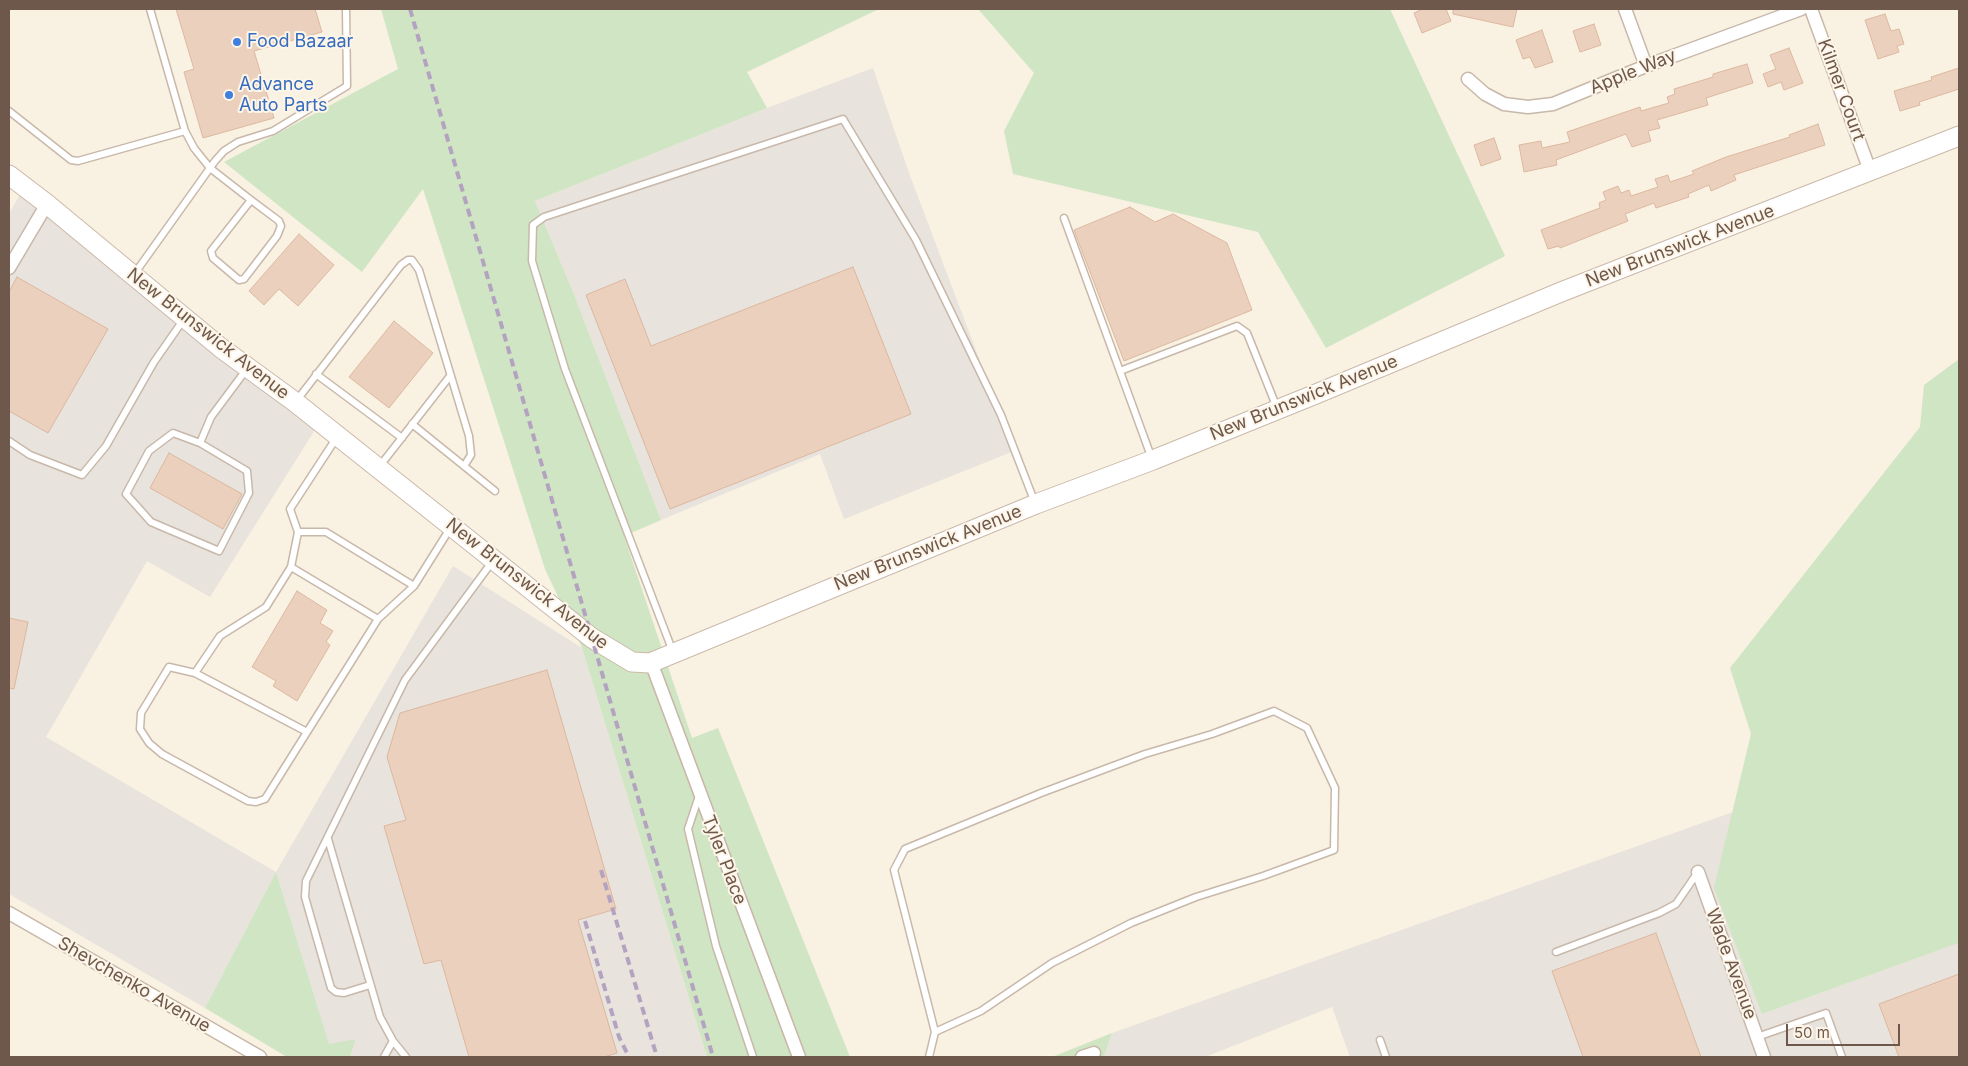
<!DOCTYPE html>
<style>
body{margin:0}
#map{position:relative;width:1968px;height:1066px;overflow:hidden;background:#f9f1e2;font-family:Inter,sans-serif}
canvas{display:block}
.frame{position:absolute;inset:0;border:10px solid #6e584b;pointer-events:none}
.scale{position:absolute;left:1786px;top:1024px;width:114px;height:22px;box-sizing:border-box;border:2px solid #6e584b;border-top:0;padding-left:6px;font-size:15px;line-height:18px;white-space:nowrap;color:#6e584b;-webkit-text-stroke:4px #fdf5e8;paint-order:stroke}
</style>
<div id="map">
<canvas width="1968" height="1066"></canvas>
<div class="frame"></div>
<div class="scale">50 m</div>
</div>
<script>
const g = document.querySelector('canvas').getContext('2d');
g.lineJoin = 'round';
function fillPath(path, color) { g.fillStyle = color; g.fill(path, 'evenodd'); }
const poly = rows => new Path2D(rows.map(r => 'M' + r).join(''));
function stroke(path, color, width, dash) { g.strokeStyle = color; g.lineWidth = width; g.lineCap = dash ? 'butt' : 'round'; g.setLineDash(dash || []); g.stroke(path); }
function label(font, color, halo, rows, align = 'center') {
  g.font = font + ' Inter,sans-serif'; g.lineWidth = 4; g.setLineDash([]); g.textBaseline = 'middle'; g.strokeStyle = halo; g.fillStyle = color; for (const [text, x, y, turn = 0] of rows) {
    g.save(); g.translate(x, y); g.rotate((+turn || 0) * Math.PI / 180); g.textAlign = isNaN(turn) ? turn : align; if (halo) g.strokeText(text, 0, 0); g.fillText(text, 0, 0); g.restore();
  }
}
fillPath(poly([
 [873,68,909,173,1014,451,844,519,820,454,661,520,573,292,535,201,767,108],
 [20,194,318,425,210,597,147,561,46,737,276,872,453,566,582,648,707,1057,350,1057,356,1039,329,1045,276,872,205,1008,9,894,9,214],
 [1733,812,1725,848,1762,1014,1959,943,1959,1057,1350,1057,1332,1007,1205,1057,1104,1057,1112,1033]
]), '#e8e3dd');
fillPath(poly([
 [381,9,879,9,747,72,767,108,535,201,573,292,661,520,624,536,692,738,718,728,850,1057,707,1057,582,648,545,569,423,189,362,272,224,162,398,69],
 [978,9,1390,9,1505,256,1326,348,1258,232,1013,174,1004,131,1034,73],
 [1959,359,1959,943,1762,1014,1714,888,1751,734,1730,668,1920,427,1924,385],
 [276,872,329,1044,356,1039,350,1057,287,1057,205,1008],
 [1112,1033,1104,1057,1052,1057]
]), '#d0e5c3');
const building = poly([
 [176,9,315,9,322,32,254,51,274,118,203,138,184,72,194,69,176,9],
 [1423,9,1446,9,1451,21,1422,33,1414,13,1423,9],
 [1453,9,1517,9,1513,27,1453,14,1453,9],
 [1885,14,1891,31,1899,29,1904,44,1897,46,1899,52,1878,59,1865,20,1885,14],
 [1594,24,1601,45,1580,52,1573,31,1594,24],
 [1542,30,1553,62,1535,68,1530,57,1523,59,1516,40,1542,30],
 [1789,48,1803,83,1784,90,1781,82,1768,87,1763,74,1776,69,1770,55,1789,48],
 [1747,64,1753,83,1706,98,1708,105,1657,120,1660,128,1648,131,1651,141,1632,147,1626,134,1556,160,1557,165,1524,172,1519,145,1541,141,1542,148,1570,142,1567,132,1640,107,1641,111,1669,103,1667,97,1675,94,1674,89,1713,77,1713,74,1747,64],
 [1959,68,1959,89,1919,102,1920,105,1900,111,1894,91,1932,80,1931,77,1959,68],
 [1818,124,1825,145,1734,175,1736,180,1711,191,1709,185,1688,194,1689,197,1656,208,1654,203,1625,214,1628,221,1560,248,1559,246,1548,249,1541,230,1600,208,1599,203,1606,200,1603,192,1618,186,1621,193,1629,190,1631,196,1658,187,1655,179,1668,175,1670,182,1694,174,1692,171,1726,157,1790,137,1789,135,1818,124],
 [1494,138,1501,159,1481,166,1474,145,1494,138],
 [1130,207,1155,222,1173,214,1227,243,1252,310,1124,361,1074,230,1130,207],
 [299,234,334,265,298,306,279,289,264,305,249,291,299,234],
 [853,267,911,414,670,509,586,295,625,279,651,346,853,267],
 [17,277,108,329,48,433,9,411,9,292,17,277],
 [394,321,433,353,389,408,349,377,394,321],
 [169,453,242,494,223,529,150,488,169,453],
 [297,591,327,610,320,623,333,631,326,642,330,645,297,701,273,686,276,681,252,667,297,591],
 [9,618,28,622,14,689,9,688,9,618],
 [547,670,616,909,578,920,617,1053,604,1057,469,1057,441,960,424,964,384,826,406,820,387,757,400,713,547,670],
 [1656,933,1701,1057,1583,1057,1552,971,1656,933],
 [1959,974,1959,1057,1899,1057,1879,1004,1959,974]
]);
fillPath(building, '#ebd0bd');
stroke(building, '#dcb89f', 1);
const lane = poly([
 [150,9,185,131],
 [9,111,71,160,78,161,185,131,194,148,210,168,251,200,279,221,281,226,277,236,244,279,239,280,213,258,211,251,251,200],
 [1064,218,1152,459],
 [135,273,215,161,224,151,238,142,273,131,347,86,346,9],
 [1120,371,1237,326,1247,333,1277,408],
 [316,374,402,438],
 [297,400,401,265,408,260,412,260,419,270,469,436,471,455,464,466],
 [412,424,495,491],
 [337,437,290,509,298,532,291,567,266,607,220,636,195,673,169,667,141,713,140,729,149,743,162,754,248,801,256,802,265,799,378,619,414,586,451,527],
 [9,441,30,455,82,475,106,446,154,362,184,319],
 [200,443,173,433,149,451,126,494,151,522,219,551,249,493,247,471,200,443,211,417,246,370],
 [379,467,450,376],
 [298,532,326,532,414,586],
 [291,567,378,619],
 [673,652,565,369,532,261,533,225,544,217,843,119,916,240,1001,415,1035,503],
 [195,673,307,732],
 [699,796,688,829,716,946,753,1057],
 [328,839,380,1017,393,1041,406,1057],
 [1556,952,1659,913,1676,904,1698,872],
 [370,985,344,993,336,992,331,988,305,897,306,881,405,680,492,562],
 [1757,1037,1826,1013,1842,1057],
 [1380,1040,1386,1057],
 [384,1057,393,1041],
 [929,1057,935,1032,894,870,905,849,1041,793,1145,754,1212,734,1274,711,1307,728,1335,788,1334,850,1263,876,1196,897,1131,923,1052,963,981,1011,935,1032]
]);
const street = poly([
 [1625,9,1646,66],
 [1811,9,1870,171],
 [1468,79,1485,94,1504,104,1528,107,1553,104,1646,66,1801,9],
 [9,268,47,204],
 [651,662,799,1057],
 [1698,872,1764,1057],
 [9,913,260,1057],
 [1082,1057,1094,1053]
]);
const secondary = poly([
 [9,175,47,204,221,348,295,402,592,638,632,662,650,663,1036,504,1153,460,1316,394,1561,292,1959,136]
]);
stroke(lane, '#c8b8aa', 9);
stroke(street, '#c8b8aa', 15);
stroke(secondary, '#cbb9a9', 21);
stroke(lane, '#fff', 6);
stroke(street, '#fff', 12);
stroke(secondary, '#fff', 19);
stroke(poly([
 [410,9,713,1057],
 [601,870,657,1057],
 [585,921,619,1037,629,1057]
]), '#b3a3c0', 4, [8, 5]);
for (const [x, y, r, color] of [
 [237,42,5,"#3f7fe0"],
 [229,95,5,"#3f7fe0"]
]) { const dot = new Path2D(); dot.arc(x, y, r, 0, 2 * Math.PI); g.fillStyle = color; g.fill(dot); stroke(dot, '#fdf5e8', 2); }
label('18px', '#366cbe', '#fdf5e8', [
 ["Food Bazaar",247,42],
 ["Advance",239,85],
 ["Auto Parts",239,106]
], 'left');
label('18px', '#6e584b', '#fdf5e8', [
 ["Apple Way",1633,72,-22],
 ["Kilmer Court",1841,90,70],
 ["New Brunswick Avenue",1680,246,-21],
 ["New Brunswick Avenue",208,334,38],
 ["New Brunswick Avenue",1304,398,-22],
 ["New Brunswick Avenue",928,548,-22],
 ["New Brunswick Avenue",527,584,38],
 ["Tyler Place",724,860,69],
 ["Wade Avenue",1731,964,70],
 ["Shevchenko Avenue",134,985,30]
]);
</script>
